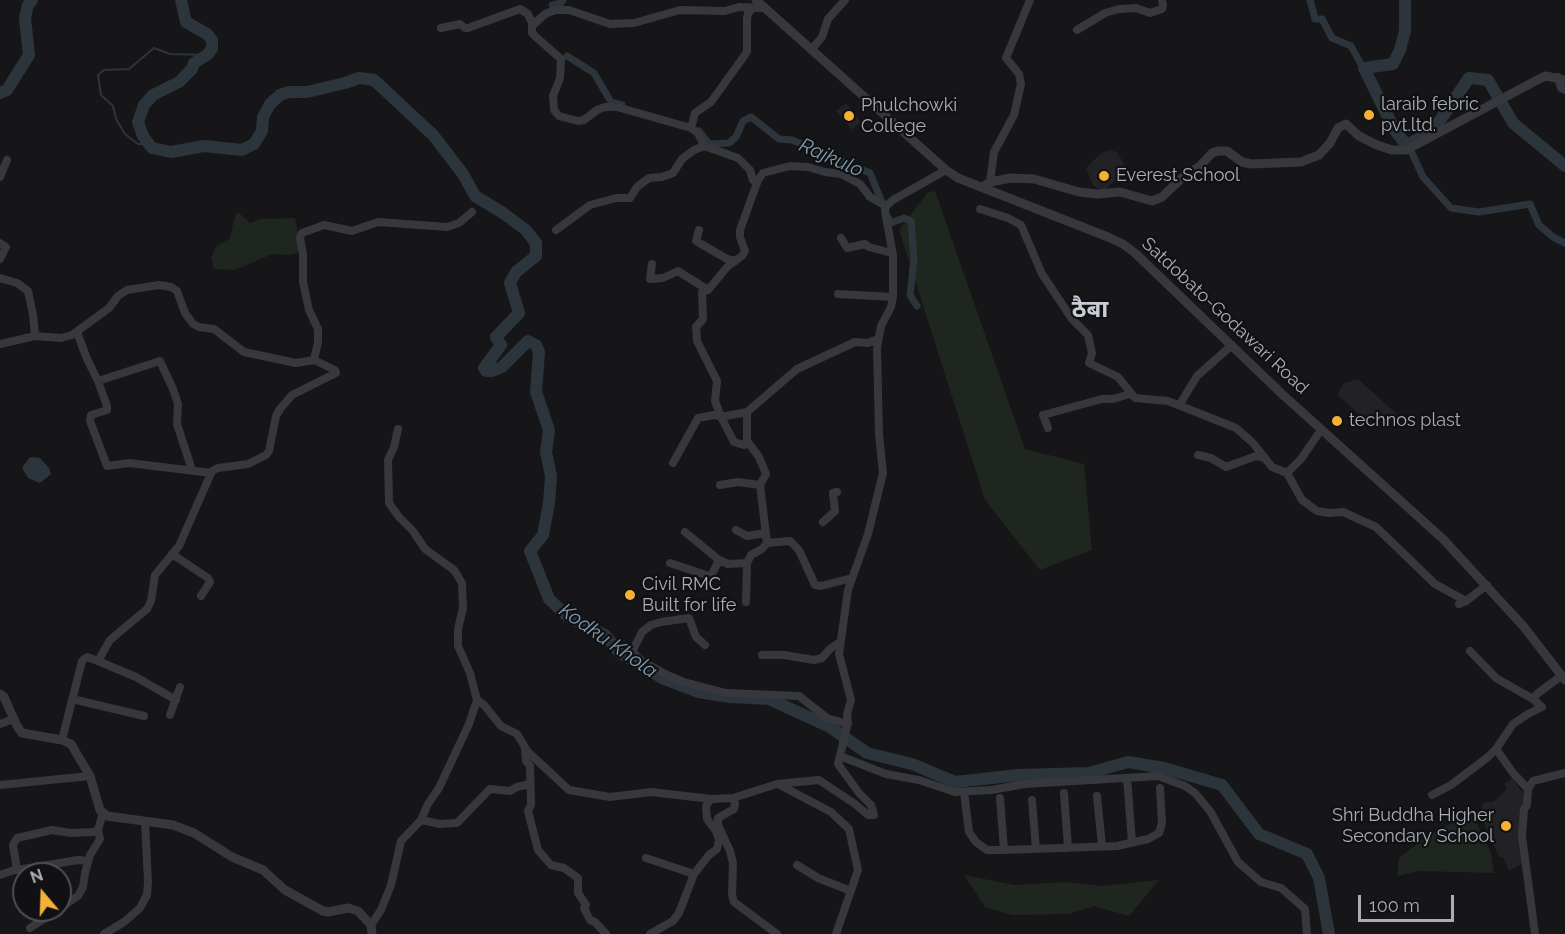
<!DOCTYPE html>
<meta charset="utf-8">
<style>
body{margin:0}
#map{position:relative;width:1565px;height:934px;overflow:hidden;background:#161618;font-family:Raleway,sans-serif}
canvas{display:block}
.north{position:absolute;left:12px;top:862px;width:60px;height:60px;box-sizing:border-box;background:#111113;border:2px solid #4d4f55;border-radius:50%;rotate:341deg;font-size:16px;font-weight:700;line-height:24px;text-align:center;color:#a8adb8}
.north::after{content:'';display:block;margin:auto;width:21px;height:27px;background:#f2b134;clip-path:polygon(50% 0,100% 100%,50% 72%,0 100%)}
.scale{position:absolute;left:1358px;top:895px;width:96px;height:27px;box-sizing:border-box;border:3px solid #a8adb8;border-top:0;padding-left:8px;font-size:18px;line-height:21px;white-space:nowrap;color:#a8adb8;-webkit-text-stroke:4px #111113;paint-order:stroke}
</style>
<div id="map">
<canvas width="1565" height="934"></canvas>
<div class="north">N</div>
<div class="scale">100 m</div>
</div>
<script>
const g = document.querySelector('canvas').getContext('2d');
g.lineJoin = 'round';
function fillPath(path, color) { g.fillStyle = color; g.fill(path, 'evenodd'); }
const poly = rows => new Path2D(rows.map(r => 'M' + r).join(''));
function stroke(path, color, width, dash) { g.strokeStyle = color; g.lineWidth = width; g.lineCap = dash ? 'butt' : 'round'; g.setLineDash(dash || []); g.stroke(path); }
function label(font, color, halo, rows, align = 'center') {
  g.font = font + ' Raleway,"Noto Sans Devanagari",sans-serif'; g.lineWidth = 4.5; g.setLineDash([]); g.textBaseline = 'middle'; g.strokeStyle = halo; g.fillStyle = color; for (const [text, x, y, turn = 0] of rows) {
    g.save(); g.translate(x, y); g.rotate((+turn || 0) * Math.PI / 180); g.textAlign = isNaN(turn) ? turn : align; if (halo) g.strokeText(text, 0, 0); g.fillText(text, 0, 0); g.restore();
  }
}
fillPath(poly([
 [846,103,861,122,852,130,836,111],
 [1109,150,1117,152,1127,169,1105,190,1100,190,1093,185,1086,168,1101,153],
 [1358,379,1397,414,1388,425,1375,415,1365,419,1337,395,1344,383],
 [1512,778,1524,794,1526,817,1526,862,1509,871,1503,857,1500,858,1479,813,1484,802,1493,802,1507,789,1504,784]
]), '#222225');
fillPath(poly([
 [935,191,1025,449,1084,464,1092,550,1040,570,985,500,899,230,928,192],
 [238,212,250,223,260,219,295,218,301,251,291,255,272,254,235,270,214,269,211,258,216,247,230,238,234,219],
 [1472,813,1491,853,1494,873,1418,871,1397,876,1399,858,1426,837],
 [964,875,1014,885,1066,882,1102,886,1159,880,1129,916,1094,906,1069,914,1012,915,985,907]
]), '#1e261f');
fillPath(poly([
 [30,457,40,458,49,468,51,474,40,483,28,478,22,468]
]), '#2c353c');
stroke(poly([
 [148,144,138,144,125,134,116,119,113,106,101,95,98,75,104,70,129,69,154,48,170,54,207,55]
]), '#2c353c', 2);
stroke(poly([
 [1310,0,1315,19,1322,19,1332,38,1351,46,1395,126,1407,142],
 [552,5,561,3,563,0],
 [567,56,594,73,611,102,622,105],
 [699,131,709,144,729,143,736,137,743,121,751,117,779,139,792,140,870,173,884,207],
 [1412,153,1423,177,1451,208,1479,212,1530,204,1539,225,1553,237,1565,243],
 [888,217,891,223,904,218,911,221,914,259,910,295,917,306]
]), '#2c353c', 7);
stroke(poly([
 [181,0,186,22,207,34,212,40,212,49,207,55,194,63,192,69,179,82,153,95,144,105,138,122,143,136,152,148,171,152,204,146,242,150,254,144,262,131,263,117,270,104,280,95,289,92,307,92,345,83,359,78,374,80,433,135,463,174,475,196,503,213,526,230,536,243,536,256,516,272,510,283,519,313,496,337,501,345,484,368,486,371,492,371,502,367,528,341,536,345,539,352,536,392,549,430,546,452,551,476,549,503,543,535,530,551,549,599,567,616,605,635,619,652,664,679,698,692,730,697,769,699,830,727,867,753,912,764,955,782,1019,775,1089,773,1128,762,1164,768,1222,785,1259,834,1307,854,1319,878,1329,934],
 [1405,0,1405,31,1400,50,1393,64,1364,68,1394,129,1406,145,1432,132,1469,78,1488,80,1513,123,1565,166],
 [0,93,7,90,29,55,25,18,28,5,32,0]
]), '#2c353c', 12);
stroke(poly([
 [441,28,460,24,465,28,468,28,520,9,528,14,531,21,535,22],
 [1077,30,1105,13,1119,9,1136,8,1150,13,1162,9,1163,5,1162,0],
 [811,50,822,37,828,19,845,0],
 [1558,77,1561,88,1565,90],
 [691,128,695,113,711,102,747,52,747,19,748,13,753,8],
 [704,146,698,133,691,128,617,107,605,107,597,110,584,120,578,121,559,116,554,110,553,96,560,78,561,59,536,37,532,33,532,26,545,14,555,10,569,10,610,24,634,23,680,10,725,11,739,7,764,8],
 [0,177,7,160],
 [990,182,994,152,1014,115,1021,84,1019,74,1006,58,1030,0],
 [980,209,1008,218,1021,225,1042,274,1072,319,1088,335,1092,353,1089,363,1118,377,1135,398,1168,401,1236,428,1253,443,1272,467,1287,473,1302,500,1317,511,1329,513,1343,512,1376,527,1435,584,1466,601],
 [556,230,590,205,616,198,630,198,637,187,649,178,662,177,673,173,682,159,694,150,704,146,738,158,750,170,753,180,757,183],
 [699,230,696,241,727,259,735,261],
 [841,238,847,248,865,244,869,247,892,253],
 [0,243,6,247,0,259],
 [652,264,650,279,663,278,678,271,708,290],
 [0,278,17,283,28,291,33,315,35,336],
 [838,294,893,297],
 [77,332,87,359,98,381,107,406,107,410,91,415,90,421,107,466,129,463,211,473],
 [0,344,35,336,61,338,72,335,109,308,118,296,127,290,159,285,171,287,177,291,185,313,193,324,199,327,214,329,244,352,296,363,314,360],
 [98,381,160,361,173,389,178,404,177,424,192,470],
 [1180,404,1197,376,1232,345],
 [1048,428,1043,415,1102,399,1113,399,1130,394],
 [747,441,744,445,734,442,721,417,715,401,717,381,697,341,696,327,703,319,702,292,708,290,728,266,742,256,745,251,740,237,740,230,758,180,763,173,790,166,808,167,825,172,841,174,860,184,870,197,886,206],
 [1198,455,1211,458,1226,467,1256,456,1265,458],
 [673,463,698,418,714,415,721,417,747,412],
 [1287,473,1301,459,1321,430],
 [720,485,738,482,760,485],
 [823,522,835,511,833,493,837,492],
 [736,530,747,536,766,533],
 [685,532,719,560,728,564,747,563],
 [172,554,208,578,210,582,201,596],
 [670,563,709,576,712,574,719,560],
 [852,578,821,586,815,585,799,550,790,541,767,543,760,485,766,474,759,457,747,441,747,412,797,369,855,342,868,343,878,339],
 [746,602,747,563,751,555,762,549,767,543],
 [1459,604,1466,601,1487,585],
 [705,645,696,637,689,618,661,622,651,625,642,632,632,652,642,661,665,674,684,682,726,693,799,696,827,718,848,724],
 [762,655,784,655,814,660,822,658,830,649,840,642],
 [98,661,136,677,176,700],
 [72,699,144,716],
 [1533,699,1537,694,1561,676],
 [477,700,484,705,501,726,517,734,528,752,569,790,610,797,651,792,711,799],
 [170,715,180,687],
 [0,724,13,719],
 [62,740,82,661,87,657,98,661,110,640,147,609,151,601,155,575,179,546,212,471,218,468,248,464,266,455,269,451,276,416,280,409,292,395,336,373,335,370,314,360,318,342,318,329,309,310,303,282,303,254,300,238,302,233,324,225,352,231,378,222,447,227,459,223,472,212],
 [525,748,526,761,530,766,531,805,528,811,538,850,551,865,564,868,578,878,578,893,586,905,584,908,590,920,595,922,606,934],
 [1496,749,1513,773,1528,789],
 [840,756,886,774,919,780,955,792,991,790,1025,784,1158,776,1185,786,1195,793,1210,811,1238,862,1261,882,1281,888,1305,909,1307,934],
 [1127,778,1132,842],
 [778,784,831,812,849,829,858,870,836,934],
 [0,785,90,776],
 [964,792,969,832,976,842,987,850,1004,850,1117,846,1148,839,1159,833,1162,823,1160,788],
 [1064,793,1068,848],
 [1432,795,1451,785,1488,757,1496,749,1513,724,1528,714,1542,707,1533,699,1496,678,1470,651],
 [1097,796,1102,846],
 [733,798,735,803,734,809,718,818,718,825,730,851,733,863,732,895,734,902,777,934],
 [1000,798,1004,850],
 [1032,800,1036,849],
 [421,820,440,824,457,823,490,789,510,791,517,787,530,784],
 [646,858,694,874],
 [797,865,818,878,851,891],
 [17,870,78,860,88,861],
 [0,875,17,869,13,845,17,838,52,830,71,833,93,832,98,830,103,813],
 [60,908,78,896,83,887,85,873,90,855,100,839,98,830],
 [371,925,381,910,391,885,401,841,421,820,428,804,439,788,469,724,477,700,470,673,458,646,458,629,463,608,462,583,454,570,425,549,413,531,399,517,389,503,388,460,394,447,398,429],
 [30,928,57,910],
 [104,934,124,922,140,908,147,895,148,882,145,821],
 [650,934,673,921,679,913,694,874,709,855,717,849,719,840,716,831,707,819,706,806,711,799,733,798,777,784,819,780,855,804,868,815,874,815,871,805,859,793,838,764,848,722,847,714,851,700,839,654,848,590,868,534,883,473,879,434,877,348,881,326,891,307,893,297,893,255,885,211,886,206,893,200,946,170],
 [1535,934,1522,836,1524,809,1527,805,1528,789,1533,781,1565,773]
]), '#37383d', 8);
stroke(poly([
 [756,0,946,170,958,178,1108,237,1123,244,1135,253,1282,394,1443,539,1524,627,1565,680],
 [982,187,990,182,1011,178,1034,179,1079,192,1097,194,1120,192,1152,201,1162,197,1183,177,1200,166,1212,153,1218,151,1227,151,1242,162,1251,164,1301,162,1319,155,1330,143,1338,128,1346,124,1359,136,1377,145,1392,150,1406,150,1541,78,1546,76,1565,80],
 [0,694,4,697,17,726,22,733,62,740,71,744,90,776,100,810,107,816,173,825,194,833,232,857,263,870,285,890,323,911,328,912,348,908,358,911,371,925,372,934]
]), '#37383d', 9);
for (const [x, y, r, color] of [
 [1369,115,6,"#f2b134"],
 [849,116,6,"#f2b134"],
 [1104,176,6,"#f2b134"],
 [1337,421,6,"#f2b134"],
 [630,595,6,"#f2b134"],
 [1506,826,6,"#f2b134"]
]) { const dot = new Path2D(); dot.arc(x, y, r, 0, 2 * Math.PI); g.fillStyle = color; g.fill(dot); stroke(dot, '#111113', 2); }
label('18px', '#a8adb8', '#111113', [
 ["laraib febric",1381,105],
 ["pvt.ltd.",1381,126],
 ["Phulchowki",861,106],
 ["College",861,127],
 ["Everest School",1116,176],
 ["technos plast",1349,421],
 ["Civil RMC",642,585],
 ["Built for life",642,606],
 ["Shri Buddha Higher",1494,816,"right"],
 ["Secondary School",1494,837,"right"]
], 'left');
label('18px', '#a8adb8', '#111113', [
 ["Satdobato-Godawari Road",1225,316,43]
]);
label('italic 20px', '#7f9bb3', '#111113', [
 ["Rajkulo",831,158,24],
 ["Kodku Khola",608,641,35]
]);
label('bold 24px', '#c9ccd4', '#111113', [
 ["ठैबा",1090,310]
]);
</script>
